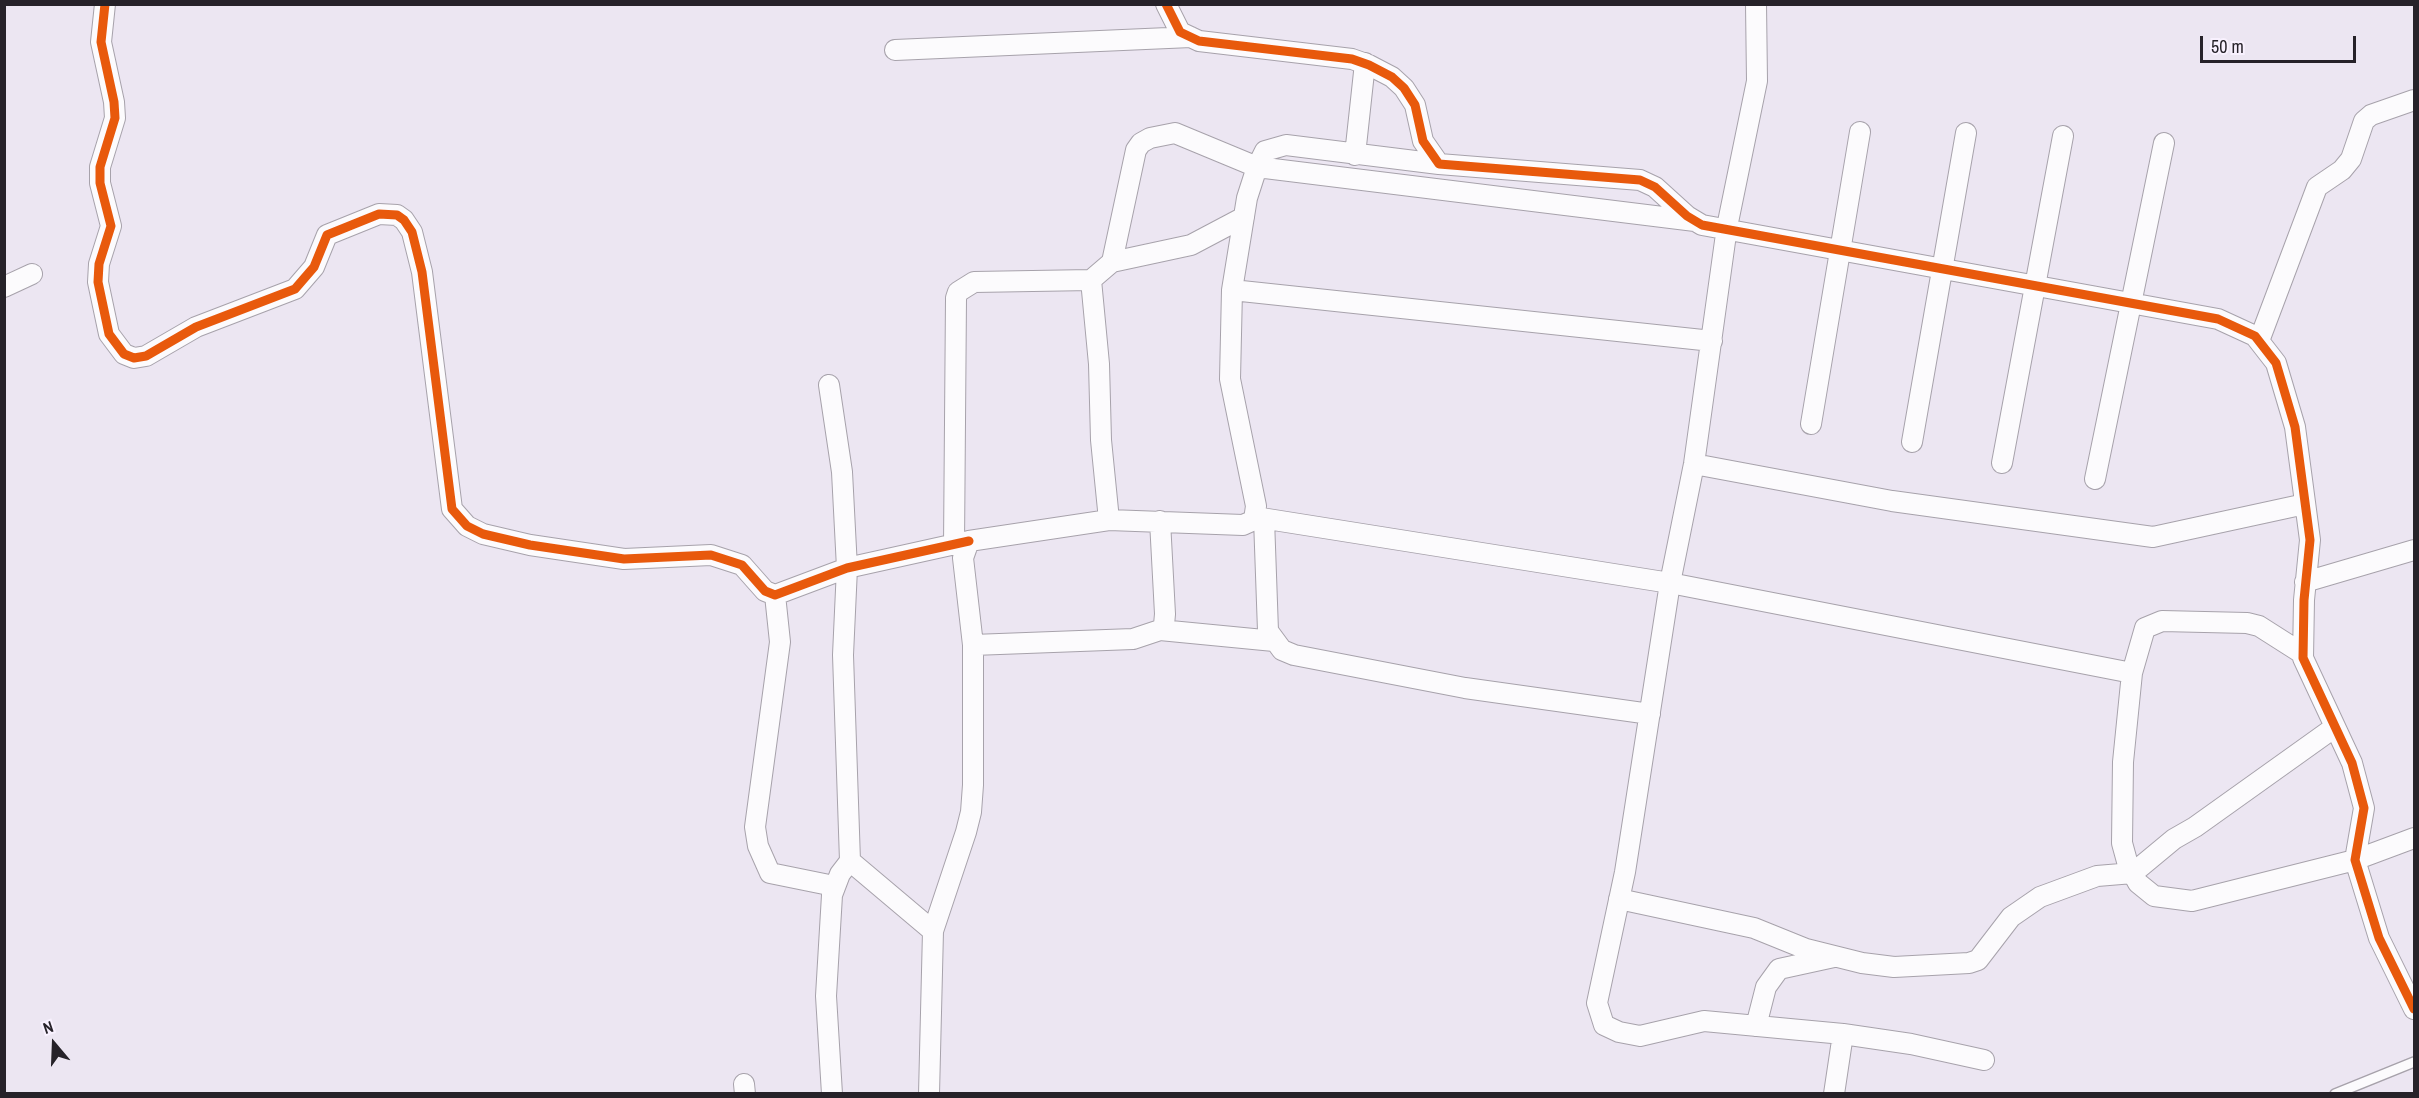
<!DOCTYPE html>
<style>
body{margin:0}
#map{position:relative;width:2419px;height:1098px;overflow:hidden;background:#ece6f2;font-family:"Archivo Narrow",sans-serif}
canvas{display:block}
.frame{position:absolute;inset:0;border:6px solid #262229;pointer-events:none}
.north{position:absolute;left:24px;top:1014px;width:60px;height:60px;-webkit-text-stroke:4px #f8f1fe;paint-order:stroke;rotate:341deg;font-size:16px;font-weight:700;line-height:24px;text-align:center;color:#262229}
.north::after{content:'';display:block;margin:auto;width:21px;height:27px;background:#262229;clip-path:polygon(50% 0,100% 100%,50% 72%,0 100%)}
.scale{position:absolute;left:2200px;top:36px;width:156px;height:27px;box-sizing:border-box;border:3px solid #262229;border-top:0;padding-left:8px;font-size:18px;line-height:21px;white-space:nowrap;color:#262229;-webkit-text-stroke:4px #f8f1fe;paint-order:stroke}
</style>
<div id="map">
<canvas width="2419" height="1098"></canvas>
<div class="frame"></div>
<div class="north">N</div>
<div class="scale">50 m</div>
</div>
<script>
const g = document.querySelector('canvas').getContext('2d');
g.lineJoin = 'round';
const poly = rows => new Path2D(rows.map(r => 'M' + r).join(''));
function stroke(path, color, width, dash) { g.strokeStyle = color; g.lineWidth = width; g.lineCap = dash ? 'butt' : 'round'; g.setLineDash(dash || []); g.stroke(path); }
const lane = poly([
 [2335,1094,2414,1062]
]);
const street = poly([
 [105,4,101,42,114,102,115,118,100,167,100,183,111,226,99,264,98,282,109,334,124,354,134,358,146,356,196,327,295,289,314,267,327,235,379,214,397,215,404,220,412,232,422,272,452,509,467,526,483,534,530,545,624,559,711,555,742,565,765,591,775,595,847,568,969,541],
 [1166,4,1180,32,1199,41,1352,59,1369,65,1392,77,1404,88,1415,105,1423,141,1439,164,1640,180,1655,187,1687,216,1702,225,2218,319,2255,336,2276,363,2295,427,2310,540,2304,600,2303,658,2352,763,2364,808,2355,860,2379,938,2414,1009],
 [1756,4,1757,81,1727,227,1694,464,1670,583,1625,872,1597,1003,1604,1025,1619,1032,1640,1036,1704,1021,1843,1034,1834,1094],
 [895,50,1191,37],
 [1355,155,1365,63],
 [1112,262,1191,245,1244,217],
 [4,287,32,274],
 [1232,290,1712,341],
 [2259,341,2317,187,2342,170,2351,159,2364,121,2371,115,2414,100],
 [829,385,842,472,847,568,843,655,850,861,840,874,832,895,826,996,832,1094],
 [1811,424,1860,132],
 [1912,442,1966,133],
 [2002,463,2063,136],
 [1694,464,1892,501,2153,537,2305,504],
 [2095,479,2164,143],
 [1255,517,1670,583,2132,673,2123,762,2122,843,2128,865,2138,883,2154,896,2192,901,2355,860,2414,838],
 [1264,519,1268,631,1282,650,1294,655,1465,688,1650,714],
 [1109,520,1101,440,1099,364,1091,280,1112,262,1136,150,1141,143,1150,138,1175,133,1257,167,1695,221],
 [954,545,956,298,958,292,974,282,1091,280],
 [2305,582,2414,550],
 [775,595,780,642,755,827,758,846,770,873,834,886],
 [1160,630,1274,641],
 [973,645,1133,639,1160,630,1164,625,1165,614,1160,521],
 [2132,673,2145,628,2162,621,2247,623,2259,626,2303,654],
 [850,861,933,931],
 [1619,899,1754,928,1806,949,1862,963,1894,967,1969,963,1978,960,2011,917,2040,897,2097,876,2133,873,2174,839,2195,827,2335,727],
 [1756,1026,1766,987,1779,969,1834,957],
 [1843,1034,1911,1044,1984,1060],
 [744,1084,745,1094],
 [929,1094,933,931,966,832,971,812,973,785,973,645,963,558,969,541,1109,520,1243,525,1254,520,1256,506,1230,379,1232,290,1247,198,1257,167,1265,151,1286,145,1439,164]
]);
stroke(lane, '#a7a2ab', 12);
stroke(street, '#a7a2ab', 22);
stroke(lane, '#fcfbfd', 9);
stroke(street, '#fcfbfd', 20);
stroke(poly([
 [105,4,101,42,114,102,115,118,100,167,100,183,111,226,99,264,98,282,109,334,124,354,134,358,146,356,196,327,295,289,314,267,327,235,379,214,397,215,404,220,412,232,422,272,452,509,467,526,483,534,530,545,624,559,711,555,742,565,765,591,775,595,847,568,969,541],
 [1166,4,1180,32,1199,41,1352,59,1369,65,1392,77,1404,88,1415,105,1423,141,1439,164,1640,180,1655,187,1687,216,1702,225,2218,319,2255,336,2276,363,2295,427,2310,540,2304,600,2303,658,2352,763,2364,808,2355,860,2379,938,2414,1009]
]), '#e8590c', 9);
</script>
